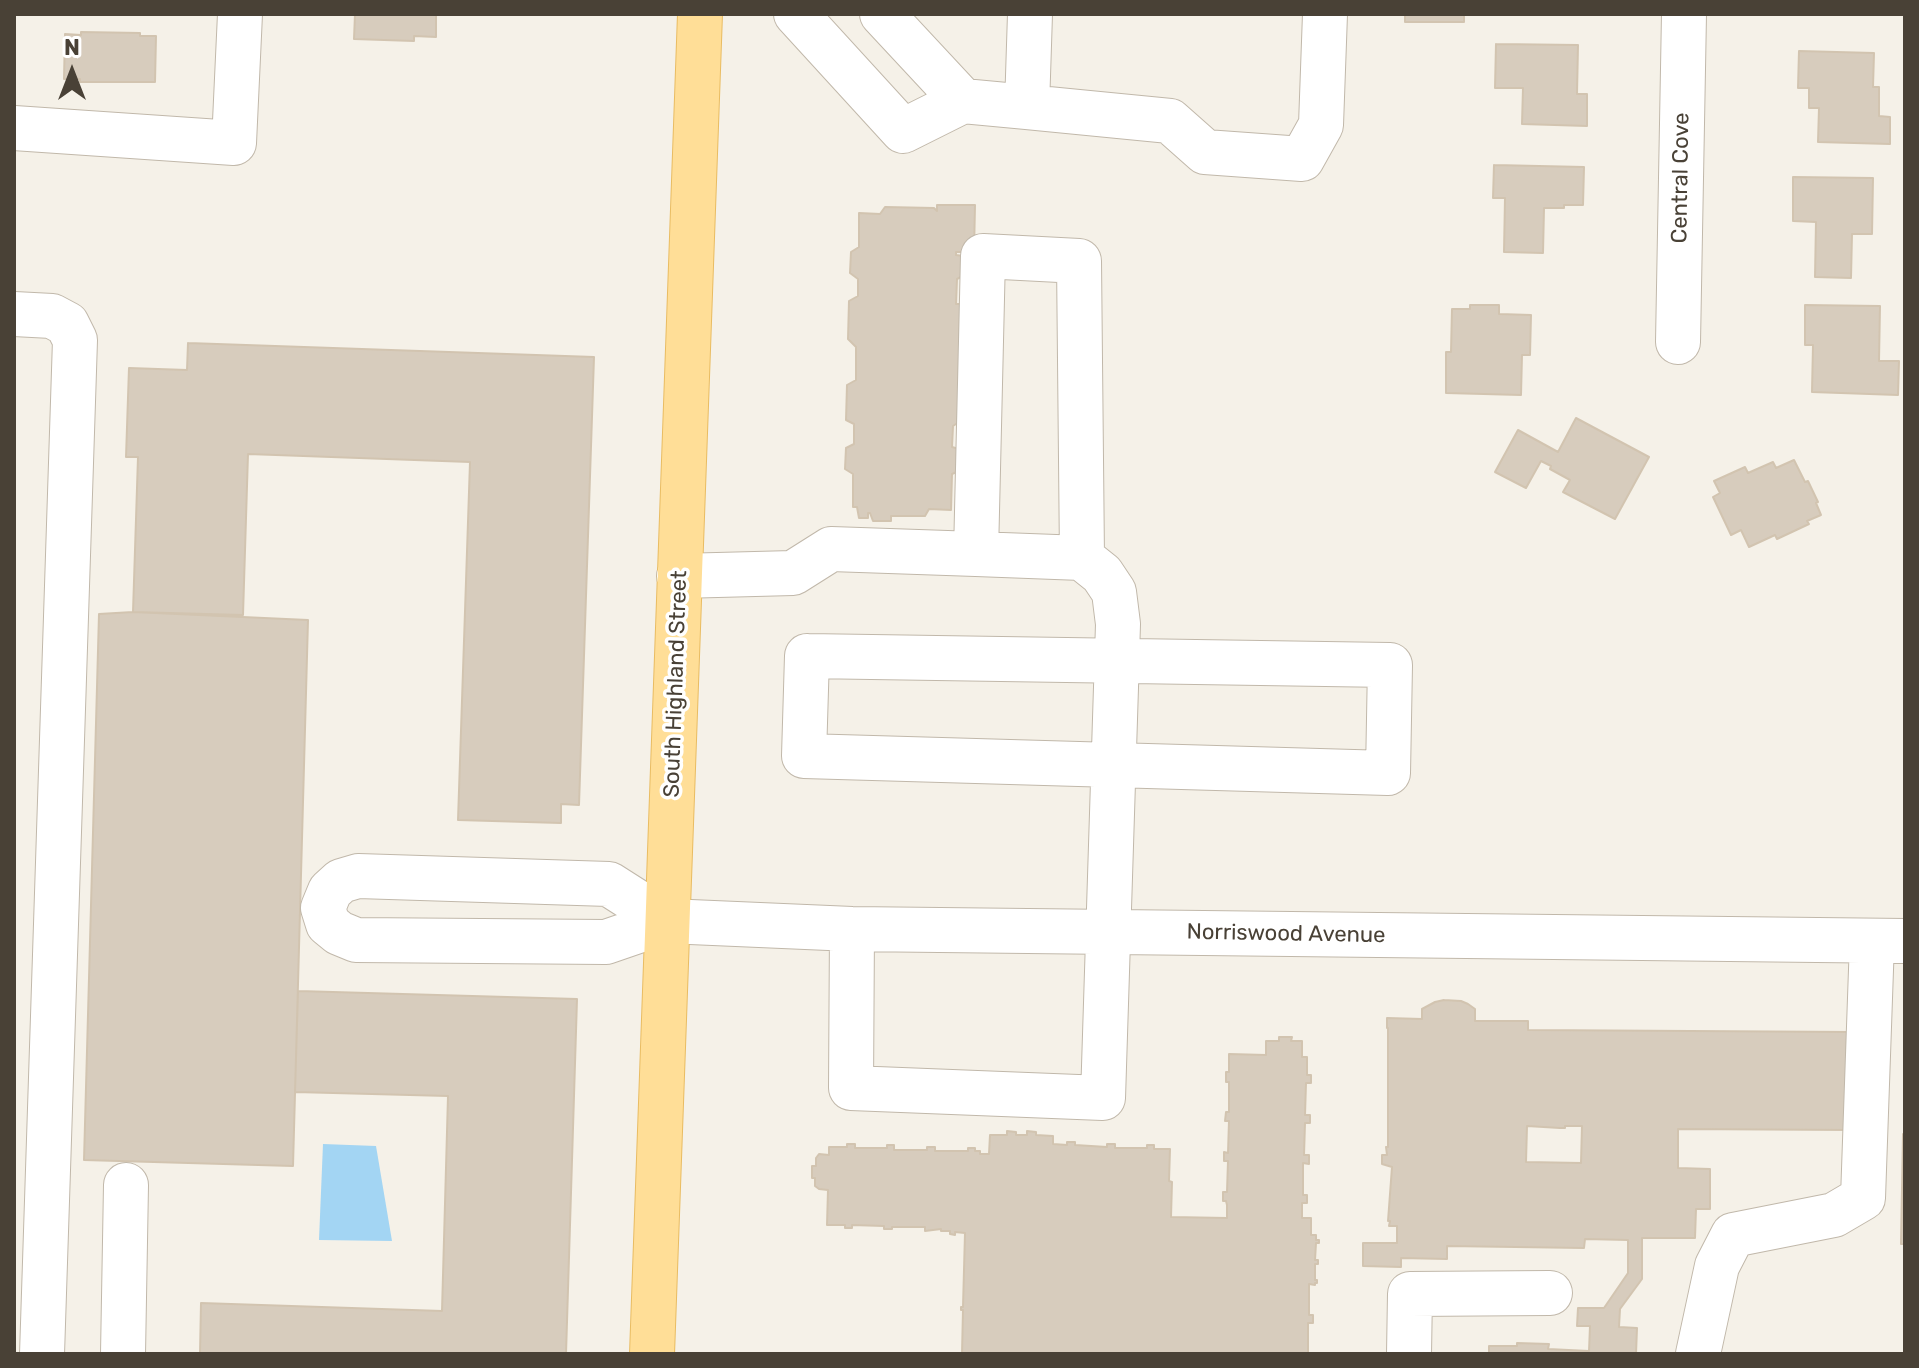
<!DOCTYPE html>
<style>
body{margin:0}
#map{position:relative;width:1919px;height:1368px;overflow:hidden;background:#f5f1e8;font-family:Rubik,sans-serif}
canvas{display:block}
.frame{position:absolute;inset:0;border:16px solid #494136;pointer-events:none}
.north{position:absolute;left:32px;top:32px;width:80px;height:80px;-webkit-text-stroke:6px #fff;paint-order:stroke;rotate:0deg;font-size:22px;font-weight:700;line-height:32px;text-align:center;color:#494136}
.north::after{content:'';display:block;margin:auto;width:28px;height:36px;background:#494136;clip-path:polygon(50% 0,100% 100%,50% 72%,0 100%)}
</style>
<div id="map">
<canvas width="1919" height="1368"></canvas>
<div class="frame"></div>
<div class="north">N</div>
</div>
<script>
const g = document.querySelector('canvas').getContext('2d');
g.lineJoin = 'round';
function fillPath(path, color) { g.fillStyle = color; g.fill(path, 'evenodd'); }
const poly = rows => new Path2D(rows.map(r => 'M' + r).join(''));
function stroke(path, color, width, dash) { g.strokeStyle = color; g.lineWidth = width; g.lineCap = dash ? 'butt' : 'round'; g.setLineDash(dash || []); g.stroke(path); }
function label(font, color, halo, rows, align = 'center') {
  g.font = font + ' Rubik,sans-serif'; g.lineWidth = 7; g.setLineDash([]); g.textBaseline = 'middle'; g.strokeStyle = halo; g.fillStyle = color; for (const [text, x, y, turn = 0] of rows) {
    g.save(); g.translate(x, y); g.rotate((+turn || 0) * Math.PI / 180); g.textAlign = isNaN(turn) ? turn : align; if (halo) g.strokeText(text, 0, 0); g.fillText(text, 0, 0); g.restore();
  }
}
fillPath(poly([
 [323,1144,376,1146,392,1241,319,1240]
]), '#a3d5f3');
const building = poly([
 [355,14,436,14,436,37,414,36,414,41,354,39,355,14],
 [1405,14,1464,14,1464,22,1405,22,1405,14],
 [81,32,140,33,140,36,156,36,155,82,80,82,80,79,64,79,65,34,81,35,81,32],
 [1496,44,1578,45,1577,94,1587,94,1587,126,1522,124,1523,88,1495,88,1496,44],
 [1799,51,1874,53,1873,87,1879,87,1879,116,1890,117,1890,144,1818,142,1819,108,1809,108,1809,88,1798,88,1799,51],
 [1494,165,1584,167,1583,205,1564,205,1564,208,1544,208,1543,253,1504,252,1505,198,1493,198,1494,165],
 [1793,177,1873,178,1872,234,1852,234,1851,278,1815,277,1816,222,1793,221,1793,177],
 [937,205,975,205,974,252,956,252,956,255,963,256,963,276,957,279,956,304,962,304,959,422,953,426,952,447,959,449,959,471,952,474,951,510,929,509,925,516,891,516,891,521,873,521,870,513,868,513,868,518,859,518,857,507,853,507,853,474,845,469,846,448,854,444,854,424,846,420,847,385,856,380,856,347,848,339,849,301,858,296,858,279,850,273,851,252,859,247,859,213,880,214,885,207,934,208,937,211,937,205],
 [1470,305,1499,305,1499,314,1531,315,1530,355,1522,355,1521,395,1446,393,1446,352,1451,352,1452,309,1470,309,1470,305],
 [1805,305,1880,306,1879,361,1899,361,1898,395,1812,392,1813,345,1805,345,1805,305],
 [188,343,594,357,579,805,561,804,561,823,458,820,470,462,248,454,243,615,133,612,138,457,126,457,129,368,187,370,188,343],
 [1576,418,1649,457,1615,519,1563,492,1570,480,1550,469,1551,466,1541,461,1526,488,1495,472,1518,430,1558,452,1576,418],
 [1794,460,1805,482,1808,481,1818,502,1816,503,1821,515,1807,521,1809,524,1777,539,1775,535,1749,547,1741,530,1731,535,1713,497,1720,493,1714,481,1745,467,1748,473,1773,462,1776,468,1794,460],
 [133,612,308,620,293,1166,84,1160,99,614,133,612],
 [298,991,577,999,566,1354,200,1354,201,1303,442,1311,448,1096,295,1092,298,991],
 [1444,1000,1461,1001,1468,1004,1475,1009,1475,1021,1528,1021,1528,1030,1852,1032,1851,1130,1678,1129,1678,1168,1710,1169,1710,1209,1696,1209,1695,1238,1642,1238,1642,1279,1620,1309,1619,1327,1637,1328,1636,1354,1489,1354,1489,1346,1517,1346,1517,1343,1549,1344,1548,1349,1589,1351,1590,1326,1577,1326,1578,1308,1604,1308,1628,1273,1628,1240,1585,1239,1584,1248,1447,1246,1447,1259,1401,1258,1401,1267,1363,1266,1363,1243,1397,1243,1397,1226,1389,1226,1390,1221,1388,1221,1392,1167,1382,1164,1382,1155,1387,1155,1386,1147,1388,1147,1388,1028,1387,1028,1387,1018,1422,1019,1422,1009,1435,1002,1444,1000],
 [1527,1126,1560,1128,1565,1128,1565,1126,1582,1126,1581,1163,1526,1162,1527,1126],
 [1279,1037,1292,1037,1291,1041,1302,1041,1302,1057,1307,1057,1307,1075,1311,1075,1311,1083,1306,1083,1305,1115,1310,1115,1310,1123,1305,1123,1304,1155,1309,1155,1309,1164,1303,1163,1303,1195,1307,1195,1307,1203,1302,1203,1302,1218,1311,1218,1311,1235,1316,1235,1316,1240,1319,1240,1319,1243,1316,1243,1315,1260,1318,1260,1318,1264,1315,1264,1315,1280,1317,1280,1317,1283,1315,1283,1315,1285,1309,1284,1309,1315,1313,1315,1313,1323,1308,1323,1308,1354,962,1354,963,1310,961,1310,961,1307,963,1307,965,1233,955,1232,955,1235,950,1234,950,1231,941,1231,941,1229,925,1231,925,1227,892,1227,892,1229,884,1229,884,1226,852,1225,852,1228,845,1228,845,1225,827,1225,828,1190,819,1189,815,1186,815,1178,812,1178,812,1166,816,1166,816,1158,819,1154,829,1155,829,1147,847,1147,847,1144,855,1144,855,1148,887,1148,887,1145,894,1145,894,1150,927,1150,927,1147,935,1147,935,1151,968,1151,968,1148,975,1148,975,1151,980,1151,980,1154,989,1154,990,1135,1007,1135,1007,1131,1016,1132,1016,1135,1027,1135,1027,1131,1036,1132,1036,1135,1053,1136,1053,1144,1067,1145,1067,1142,1075,1142,1075,1145,1107,1147,1107,1144,1115,1144,1115,1148,1147,1148,1147,1145,1154,1145,1154,1149,1170,1149,1169,1181,1172,1182,1171,1217,1227,1218,1227,1205,1226,1201,1223,1201,1223,1192,1227,1192,1228,1161,1224,1161,1224,1152,1228,1153,1229,1121,1225,1121,1226,1112,1229,1112,1229,1082,1226,1082,1226,1072,1229,1072,1229,1054,1266,1055,1266,1041,1279,1041,1279,1037],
 [1903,1134,1905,1134,1905,1244,1901,1244,1903,1134]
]);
fillPath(building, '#d7ccbd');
stroke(building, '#d2c4b0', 2);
const minor = poly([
 [796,14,903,131,963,101],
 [882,14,963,101,1027,107,1030,14],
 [1027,107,1170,121,1205,152,1302,159,1321,125,1325,14],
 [14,128,234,143,240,14],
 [14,314,52,316,67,324,75,340,42,1354],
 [1678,342,1684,14],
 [976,554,983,256,1079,261,1082,558],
 [679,576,793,573,831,549,976,554,1082,558,1102,574,1114,592,1118,624,1103,1098,851,1088,852,929],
 [807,656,1390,665,1388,773,804,756,807,656],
 [667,921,609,884,358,876,341,881,330,891,323,908,328,924,339,933,356,940,606,942,667,921,852,929,1905,941],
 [123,1354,126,1185],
 [1409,1354,1410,1294,1550,1293],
 [1698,1354,1717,1266,1733,1235,1834,1215,1863,1198,1872,941]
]);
const major = poly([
 [652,1354,700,14]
]);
stroke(minor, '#c1b8aa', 46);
stroke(major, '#e9bc62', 46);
stroke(minor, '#fff', 44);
stroke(major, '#ffde97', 44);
label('22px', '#494136', '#fff', [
 ["Central Cove",1681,178,-89],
 ["South Highland Street",676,684,-88],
 ["Norriswood Avenue",1286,934,1]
]);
</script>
